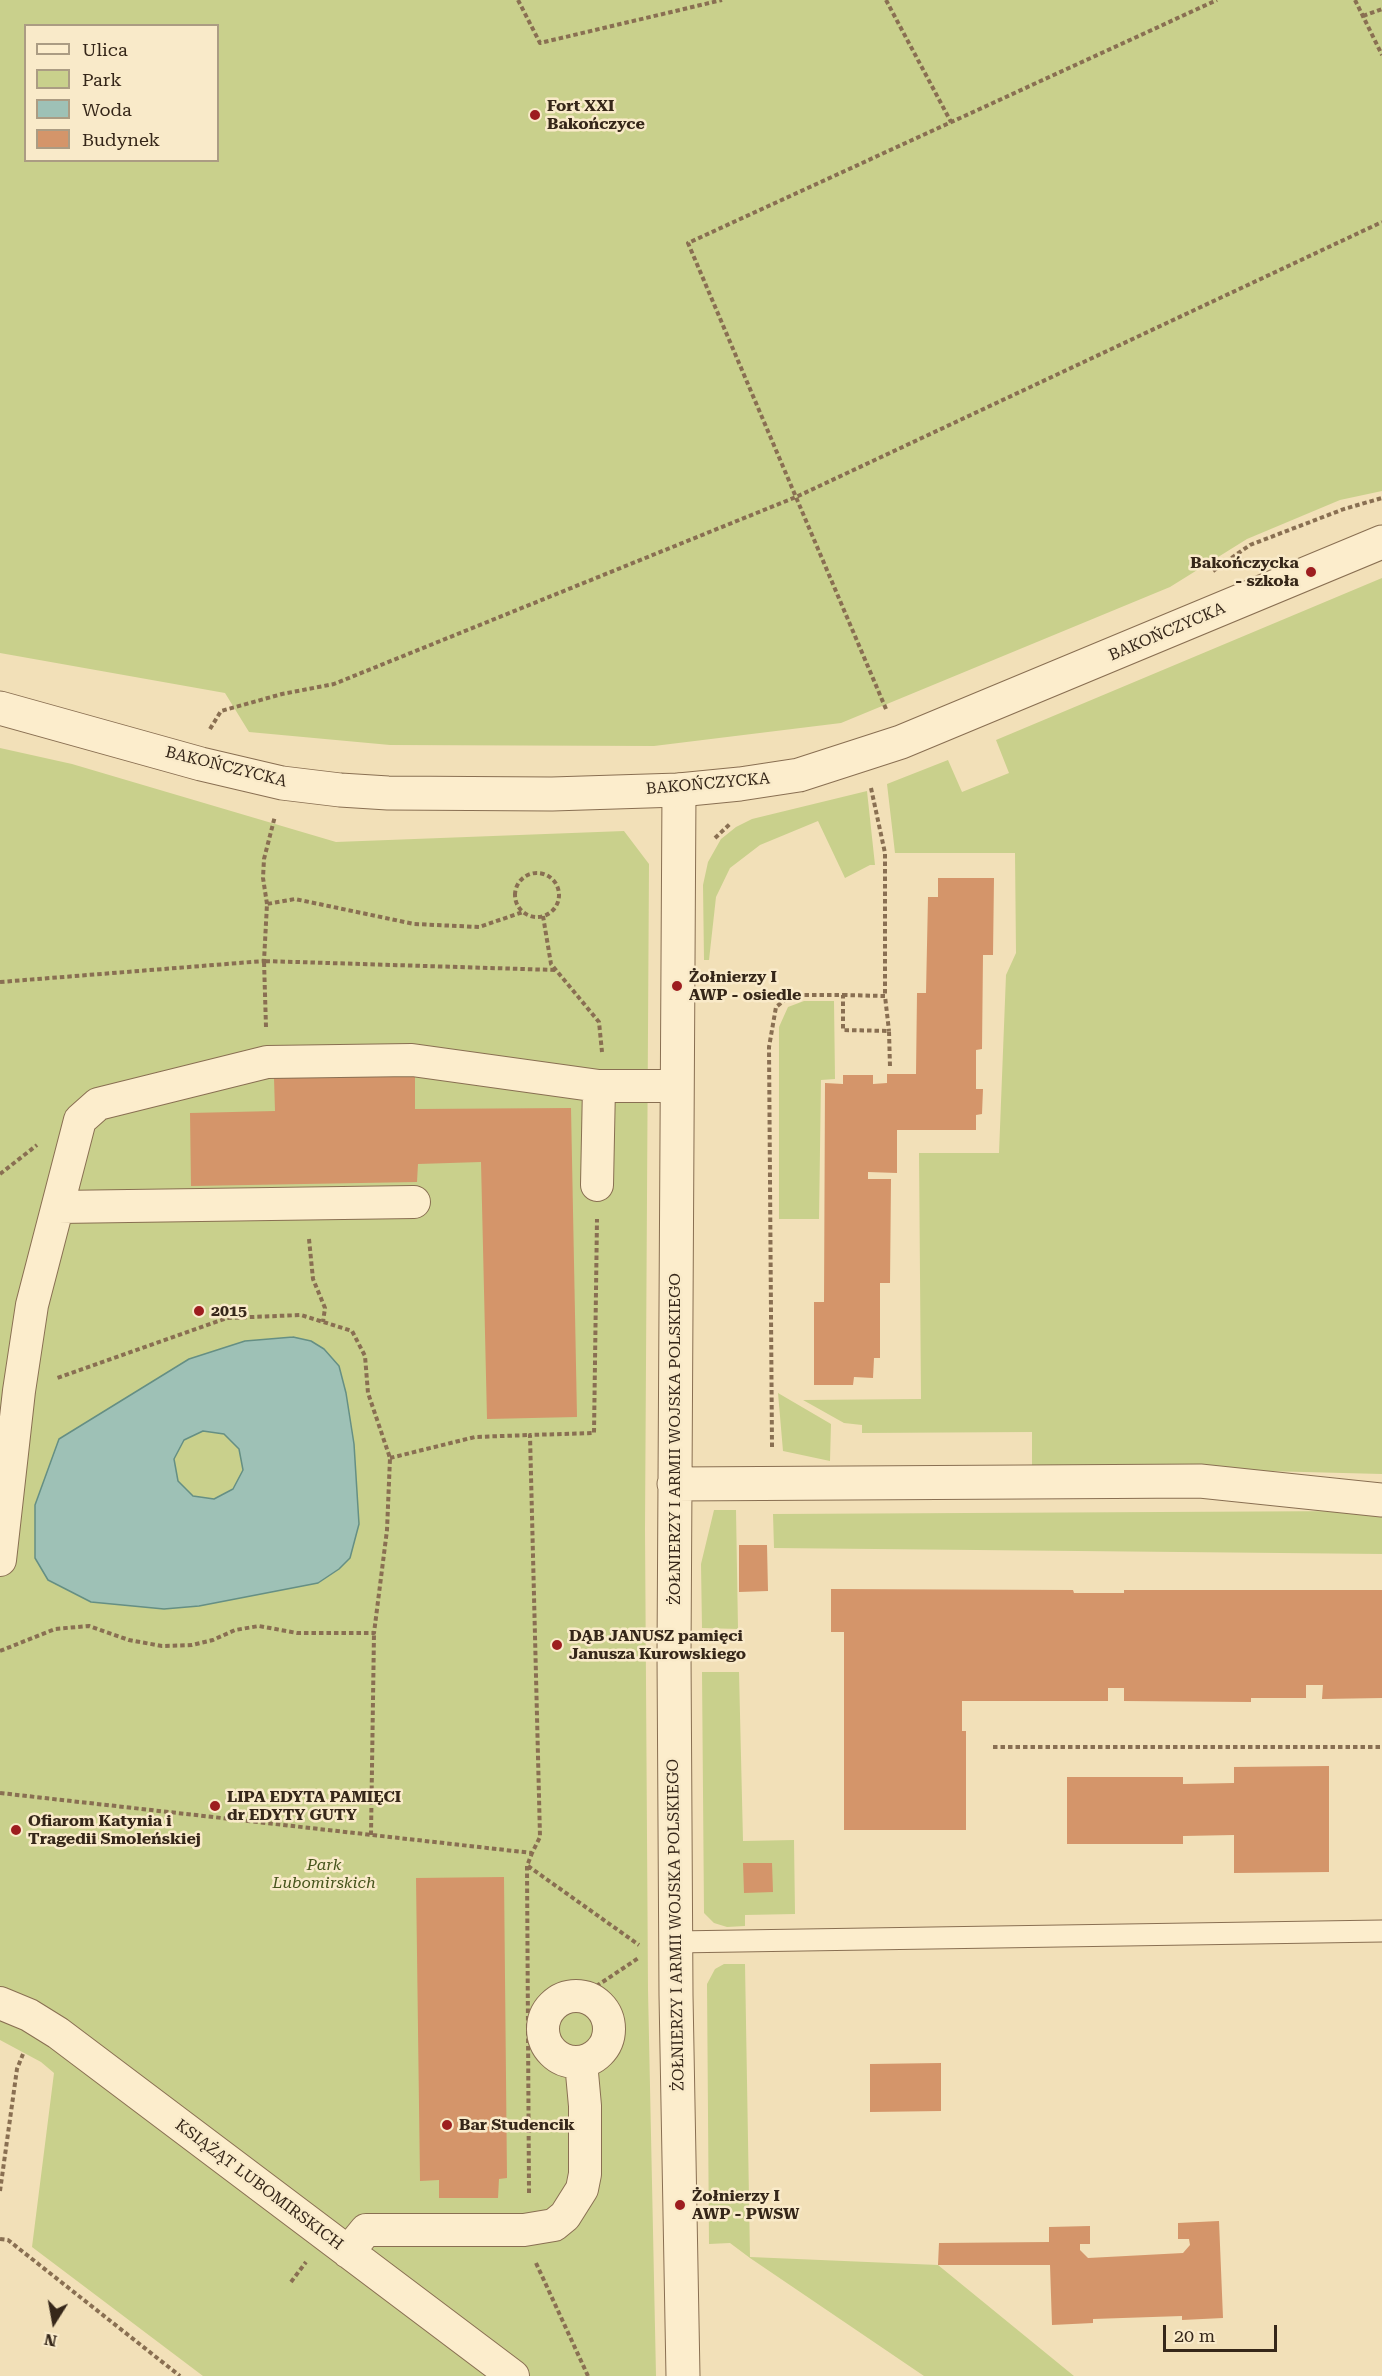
<!DOCTYPE html>
<meta charset="utf-8">
<style>
body{margin:0}
#map{position:relative;width:1382px;height:2376px;overflow:hidden;background:#f2e0b8;font-family:"Roboto Serif",serif}
canvas{display:block}
.legend{position:absolute;left:24px;top:24px;width:195px;height:138px;box-sizing:border-box;background:#f9eac9;border:2px solid #ab9c83;margin:0;padding:8px 10px;list-style:none;font-size:18px;color:#362719}
.legend li{display:flex;align-items:center;gap:12px;height:30px}
.legend b{width:30px;border:2px solid #ab9c83}
.north{position:absolute;left:24px;top:2292px;width:60px;height:60px;-webkit-text-stroke:4px #f9eac9;paint-order:stroke;rotate:191deg;font-size:16px;font-weight:700;line-height:24px;text-align:center;color:#362719}
.north::after{content:'';display:block;margin:auto;width:21px;height:27px;background:#362719;clip-path:polygon(50% 0,100% 100%,50% 72%,0 100%)}
.scale{position:absolute;left:1163px;top:2325px;width:114px;height:27px;box-sizing:border-box;border:3px solid #362719;border-top:0;padding-left:8px;font-size:18px;line-height:21px;white-space:nowrap;color:#362719;-webkit-text-stroke:4px #f9eac9;paint-order:stroke}
</style>
<div id="map">
<canvas width="1382" height="2376"></canvas>
<ul class="legend">
<li><b style="height:8px;background:#fcedcc"></b>Ulica</li>
<li><b style="height:16px;background:#c9d08c"></b>Park</li>
<li><b style="height:16px;background:#9ec1b6"></b>Woda</li>
<li><b style="height:16px;background:#d4956a"></b>Budynek</li>
</ul>
<div class="north">N</div>
<div class="scale">20 m</div>
</div>
<script>
const g = document.querySelector('canvas').getContext('2d');
g.lineJoin = 'round';
function fillPath(path, color) { g.fillStyle = color; g.fill(path, 'evenodd'); }
const poly = rows => new Path2D(rows.map(r => 'M' + r).join(''));
function stroke(path, color, width, dash) { g.strokeStyle = color; g.lineWidth = width; g.lineCap = dash ? 'butt' : 'round'; g.setLineDash(dash || []); g.stroke(path); }
function label(font, color, halo, rows, align = 'center') {
  g.font = font + ' "Roboto Serif",serif'; g.lineWidth = 5; g.setLineDash([]); g.textBaseline = 'middle'; g.strokeStyle = halo; g.fillStyle = color; for (const [text, x, y, turn = 0] of rows) {
    g.save(); g.translate(x, y); g.rotate((+turn || 0) * Math.PI / 180); g.textAlign = isNaN(turn) ? turn : align; if (halo) g.strokeText(text, 0, 0); g.fillText(text, 0, 0); g.restore();
  }
}
fillPath(poly([
 [0,0,1382,0,1382,491,1340,500,1247,539,1170,587,841,723,654,746,390,745,249,732,225,693,0,653],
 [26,26,218,26,218,160,26,160],
 [1382,578,1382,1474,1032,1465,1032,1432,862,1433,862,1425,844,1423,803,1400,921,1399,919,1153,999,1153,1006,975,1016,953,1015,853,895,853,887,784,948,760,962,792,1009,773,996,740],
 [0,748,72,764,336,842,624,831,649,864,645,1529,648,1990,656,2376,203,2376,32,2247,54,2073,41,2062,0,2040],
 [867,791,875,865,870,865,845,878,818,821,760,845,730,868,716,897,709,960,704,960,703,885,708,862,721,839,736,827,752,819],
 [804,1001,834,1001,835,1079,821,1080,819,1219,779,1219,779,1027,788,1007],
 [778,1393,831,1424,830,1461,783,1451],
 [714,1510,736,1510,738,1629,702,1628,701,1564],
 [1355,1511,1382,1514,1382,1554,774,1548,773,1514],
 [702,1672,739,1672,743,1841,794,1840,795,1914,745,1915,745,1926,727,1927,714,1923,704,1913],
 [724,1964,745,1964,750,2257,938,2265,1074,2376,924,2376,750,2258,730,2243,709,2244,707,1984,715,1969]
]), '#c9d08c');
const water = poly([
 [293,1337,311,1341,324,1349,339,1366,346,1393,354,1444,359,1524,350,1558,339,1569,318,1583,199,1606,164,1609,91,1602,48,1580,35,1558,35,1505,59,1439,189,1359,245,1341,293,1337],
 [203,1431,224,1434,239,1449,243,1470,233,1489,214,1499,193,1496,178,1481,174,1459,184,1440,203,1431]
]);
fillPath(water, '#9ec1b6');
stroke(water, '#658f84', 1.5);
fillPath(poly([
 [938,878,994,878,993,955,983,955,982,1049,976,1050,976,1089,983,1089,982,1114,976,1115,976,1130,897,1130,897,1173,868,1172,868,1179,891,1179,890,1283,880,1283,880,1358,874,1358,873,1378,854,1377,853,1385,814,1385,814,1302,824,1302,825,1083,843,1084,843,1075,873,1075,873,1084,887,1083,887,1074,916,1074,917,993,926,993,928,897,938,897],
 [415,1074,415,1109,571,1108,577,1417,487,1419,481,1162,418,1164,417,1182,191,1186,190,1113,275,1111,274,1078],
 [739,1545,767,1545,768,1591,739,1592],
 [831,1589,1073,1590,1074,1593,1124,1593,1124,1590,1382,1590,1382,1698,1322,1699,1323,1685,1306,1685,1306,1698,1251,1698,1251,1702,1124,1701,1124,1688,1108,1688,1108,1701,962,1701,962,1731,966,1731,966,1830,844,1830,844,1632,831,1632],
 [1329,1766,1329,1872,1234,1873,1234,1835,1183,1836,1183,1844,1067,1844,1067,1777,1183,1777,1183,1784,1234,1783,1234,1767],
 [743,1863,772,1863,773,1892,744,1893],
 [504,1877,507,2178,499,2179,498,2198,439,2198,439,2180,420,2181,416,1878],
 [941,2063,941,2111,870,2112,870,2064],
 [1219,2221,1223,2318,1182,2320,1182,2316,1093,2319,1093,2323,1052,2325,1050,2265,938,2265,939,2243,1049,2242,1049,2227,1090,2226,1090,2244,1080,2244,1080,2250,1088,2258,1183,2253,1190,2245,1189,2239,1178,2239,1178,2223]
]), '#d4956a');
const service = poly([
 [675,1942,1382,1931]
]);
const pedestrian = poly([
 [597,1185,599,1086],
 [58,1207,414,1202],
 [0,1560,19,1391,32,1305,80,1120,98,1104,267,1062,412,1060,599,1086,676,1086],
 '543 2029a33 33 0 1 1 66 0a33 33 0 1 1-66 0Z',
 [0,2003,29,2015,58,2033,513,2376],
 [348,2252,366,2230,524,2230,554,2225,565,2216,582,2189,585,2174,585,2106,581,2062]
]);
const minor = poly([
 [679,790,674,1653,676,1995,683,2376],
 [674,1484,1200,1481,1382,1500]
]);
const tertiary = poly([
 [0,708,201,764,282,783,340,790,388,793,552,794,679,790,740,784,799,775,901,742,1382,542]
]);
stroke(service, '#896f52', 23);
stroke(pedestrian, '#896f52', 34);
stroke(minor, '#896f52', 35);
stroke(tertiary, '#896f52', 35);
stroke(poly([
 [518,0,540,43,722,0],
 [886,0,951,122],
 [1355,0,1382,55],
 [1363,16,1382,9],
 [1213,571,1250,545,1344,509,1382,498],
 [886,709,688,243,1217,0],
 [210,729,221,711,282,694,334,684,796,497,1382,222],
 [871,788,885,853,885,996],
 [715,838,731,823],
 '515 895a22 22 0 1 1 44 0a22 22 0 1 1-44 0Z',
 [267,904,263,878,264,859,275,816],
 [543,916,551,964,599,1022,602,1052],
 [0,982,264,961,267,904,295,899,414,924,479,927,523,912],
 [843,995,885,996,889,1031],
 [266,1027,264,961,555,970],
 [0,1174,37,1145],
 [309,1239,313,1279,325,1308,323,1322],
 [772,1447,769,1047,776,1007,786,999,800,995,843,995,843,1030,889,1031,890,1067],
 [390,1458,475,1437,530,1435],
 [0,1651,55,1629,89,1626,129,1640,162,1646,192,1645,213,1640,235,1630,259,1626,297,1633,374,1633,387,1530,390,1458,368,1393,365,1356,352,1331,301,1315,227,1318,57,1378],
 [993,1747,1382,1747],
 [0,1793,532,1853,540,1837,530,1435,594,1433,597,1219],
 [371,1835,374,1633],
 [528,1866,639,1945],
 [587,1998,598,1985,640,1957],
 [0,2191,17,2069,23,2054],
 [529,2193,527,1866,532,1853],
 [0,2239,8,2240,180,2376],
 [536,2263,588,2376],
 [291,2282,306,2262]
]), '#896f52', 4, [4.5, 3]);
stroke(service, '#fcedcc', 21);
stroke(pedestrian, '#fcedcc', 32);
stroke(minor, '#fcedcc', 33);
stroke(tertiary, '#fcedcc', 33);
for (const [x, y, r, color] of [
 [535,115,6,"#9d1d1f"],
 [1311,572,6,"#9d1d1f"],
 [677,986,6,"#9d1d1f"],
 [199,1311,6,"#9d1d1f"],
 [557,1645,6,"#9d1d1f"],
 [215,1806,6,"#9d1d1f"],
 [16,1830,6,"#9d1d1f"],
 [447,2125,6,"#9d1d1f"],
 [680,2205,6,"#9d1d1f"]
]) { const dot = new Path2D(); dot.arc(x, y, r, 0, 2 * Math.PI); g.fillStyle = color; g.fill(dot); stroke(dot, '#f9eac9', 2); }
label('bold 16px', '#362719', '#f9eac9', [
 ["Fort XXI",547,106],
 ["Bakończyce",547,124],
 ["Bakończycka",1299,563,"right"],
 ["- szkoła",1299,581,"right"],
 ["Żołnierzy I",689,977],
 ["AWP - osiedle",689,995],
 ["2015",211,1311],
 ["DĄB JANUSZ pamięci",569,1636],
 ["Janusza Kurowskiego",569,1654],
 ["LIPA EDYTA PAMIĘCI",227,1797],
 ["dr EDYTY GUTY",227,1815],
 ["Ofiarom Katynia i",28,1821],
 ["Tragedii Smoleńskiej",28,1839],
 ["Bar Studencik",459,2125],
 ["Żołnierzy I",692,2196],
 ["AWP - PWSW",692,2214]
], 'left');
label('16px', '#362719', '#f9eac9', [
 ["BAKOŃCZYCKA",1167,632,-23],
 ["BAKOŃCZYCKA",226,767,14],
 ["BAKOŃCZYCKA",708,784,-5],
 ["ŻOŁNIERZY I ARMII WOJSKA POLSKIEGO",675,1439,-90],
 ["ŻOŁNIERZY I ARMII WOJSKA POLSKIEGO",676,1925,-91],
 ["KSIĄŻĄT LUBOMIRSKICH",259,2185,37]
]);
label('italic 16px', '#47551d', '#f9eac9', [
 ["Park",324,1865],
 ["Lubomirskich",324,1883]
]);
</script>
